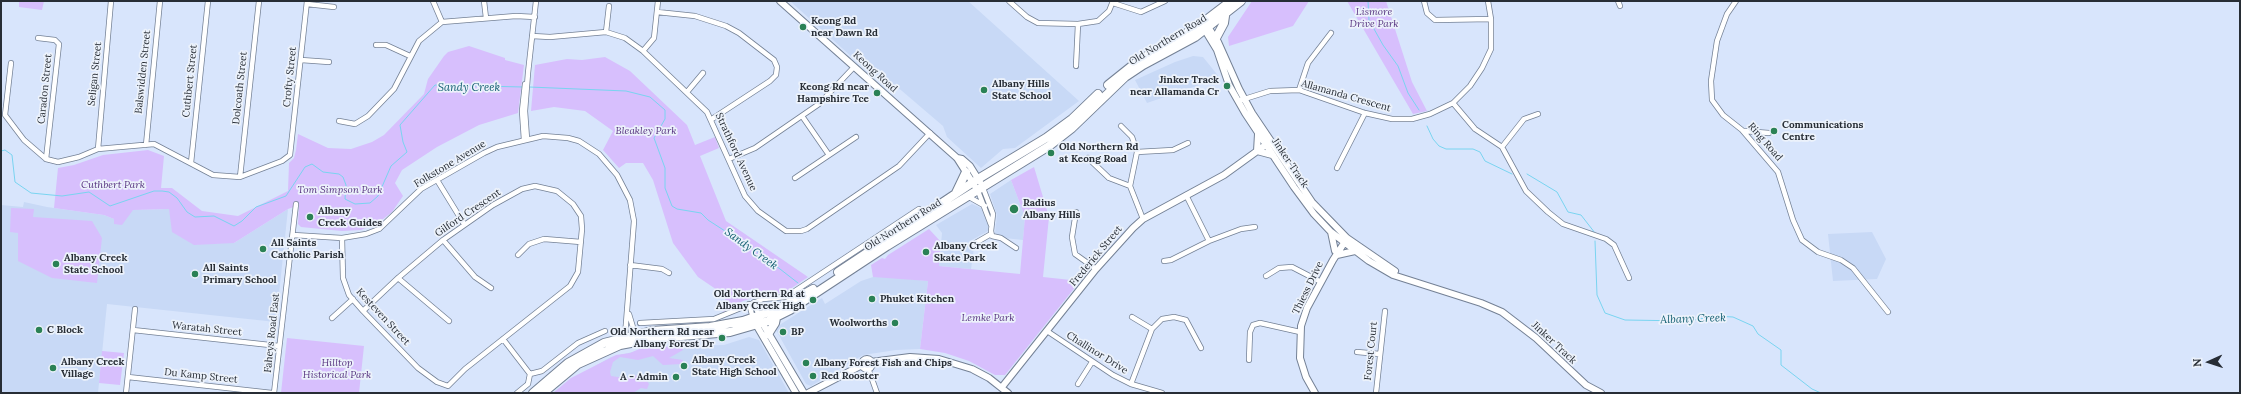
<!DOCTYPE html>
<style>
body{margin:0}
#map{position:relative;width:2241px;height:394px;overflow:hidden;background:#d8e5fc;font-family:Lora,serif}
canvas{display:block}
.frame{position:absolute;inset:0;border:2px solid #272d35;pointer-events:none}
.north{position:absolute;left:2189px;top:342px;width:40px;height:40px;-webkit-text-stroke:3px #ecf2fb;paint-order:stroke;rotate:267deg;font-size:11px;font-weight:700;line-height:16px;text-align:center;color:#272d35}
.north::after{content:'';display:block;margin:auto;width:14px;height:18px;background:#272d35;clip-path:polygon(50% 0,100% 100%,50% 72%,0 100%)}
</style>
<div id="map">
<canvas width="2241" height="394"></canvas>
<div class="frame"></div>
<div class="north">N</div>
</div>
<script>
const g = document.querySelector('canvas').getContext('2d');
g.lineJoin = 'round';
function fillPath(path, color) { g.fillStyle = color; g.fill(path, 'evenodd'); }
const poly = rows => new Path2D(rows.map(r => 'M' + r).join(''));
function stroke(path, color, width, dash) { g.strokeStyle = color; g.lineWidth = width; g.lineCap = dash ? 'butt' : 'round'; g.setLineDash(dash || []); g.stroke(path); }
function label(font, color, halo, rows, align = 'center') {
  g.font = font + ' Lora,serif'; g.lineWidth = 3.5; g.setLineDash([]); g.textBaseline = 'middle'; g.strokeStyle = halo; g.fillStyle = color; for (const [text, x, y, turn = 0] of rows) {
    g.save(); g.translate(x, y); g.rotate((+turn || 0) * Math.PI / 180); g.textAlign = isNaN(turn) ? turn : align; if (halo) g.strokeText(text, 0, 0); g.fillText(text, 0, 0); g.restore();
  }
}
fillPath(poly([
 [790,1,968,1,1079,101,1015,148,1003,149,981,168,947,137,943,126,888,79,874,77],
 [1193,56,1203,57,1220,78,1147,103,1135,80,1175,62],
 [1011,180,1025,217,1023,240,1004,238,995,233,997,215,990,194],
 [24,202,47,207,104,215,114,219,133,210,169,209,234,243,288,209,276,322,107,304,98,393,1,393,1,205,23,207],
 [972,204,981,208,988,224,988,231,970,241,974,248,971,269,939,266,942,233,936,225],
 [1872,232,1886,259,1877,279,1833,281,1828,234],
 [882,276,928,281,920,349,896,350,863,355,811,386,806,384,776,330,781,324,822,298,825,304,861,281,873,277],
 [749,337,759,340,789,393,556,393,579,375,611,357,654,347,724,345]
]), '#c8d9f6');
fillPath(poly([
 [19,1,44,1,42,10,19,7],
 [1252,1,1309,1,1293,26,1229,46,1228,37],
 [1347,1,1386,1,1412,82,1427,111,1413,114],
 [469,46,505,58,505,60,524,65,518,113,479,125,437,147,402,170,395,183,403,196,392,212,378,223,361,230,342,231,301,227,298,224,299,205,288,209,234,243,194,245,172,232,169,209,133,210,122,225,114,224,114,219,104,215,54,208,58,168,74,165,103,155,148,150,164,156,161,188,172,188,202,211,238,216,288,191,289,163,294,158,296,150,298,134,328,148,351,149,372,142,384,135,424,94,428,79,444,56,448,52],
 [605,57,630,71,687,125,695,145,715,137,719,148,700,156,726,221,808,277,786,292,758,296,743,301,723,312,726,296,698,277,673,243,653,180,643,163,626,163,619,168,603,150,613,131,585,111,554,107,531,111,535,65,567,59,582,60],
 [1034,167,1049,217,1043,277,1080,281,1005,375,995,375,969,361,945,353,920,349,928,281,873,277,871,265,882,258,885,259,888,255,929,229,941,242,939,266,1020,274,1025,217,1011,180],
 [11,208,34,209,33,217,92,221,102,238,97,283,52,278,18,261,18,233,10,232],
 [287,338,364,346,359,393,281,393],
 [657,345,662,347,681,346,683,350,669,358,683,360,682,364,663,365,653,356,638,360,620,357,613,362,610,372,611,376,625,378,642,374,649,384,647,389,641,388,633,393,553,393,571,378,616,355,630,353,644,347],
 [102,351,124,353,120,385,99,383]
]), '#d7bffd');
stroke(poly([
 [1368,1,1369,20,1383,45,1398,66,1408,93,1419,110],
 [529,87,626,91,650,97,665,110,665,119,654,138,665,168,665,188,672,206,677,209,701,213,708,220,762,255,798,283],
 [1427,126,1433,139,1439,146,1446,149,1473,149,1480,152,1485,161,1512,174],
 [1,151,5,150,12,155,15,182,31,193,62,196,89,192,110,206,154,191,162,191,169,192,177,198,187,212,195,217,214,216,234,226,242,221,256,207,286,196,305,167,312,164,323,172,339,174,343,177,346,185,345,199,355,204,370,203,378,196,391,166,407,152,403,142,400,125,435,85,523,87],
 [1527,174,1557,192,1568,212,1581,215,1595,233],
 [1595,241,1597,295,1605,313,1625,320,1689,321,1715,316,1733,317,1753,326,1758,334,1781,350,1781,365,1812,389,1821,393]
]), '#79d4f0', 1);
const street = poly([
 [433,1,442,22],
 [484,1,486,18],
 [1009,1,1027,17,1038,23,1078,24,1098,21,1109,11,1113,1],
 [1424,1,1427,13,1435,20,1491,19],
 [1618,1,1620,6],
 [1736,1,1727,14,1717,41,1711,81,1712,100,1723,115,1742,130,1778,172,1793,220,1802,240,1818,252,1841,260,1853,268,1888,312],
 [1113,3,1141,12,1165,1],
 [307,4,334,7],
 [657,12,695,16,726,26,739,33,774,60,777,67,776,75,770,81,712,119],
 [606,32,609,6],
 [532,36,550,37,606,32,625,38,643,51,707,112,745,196,758,211,786,231,801,231,807,229,899,166,930,133],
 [38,38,55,40,59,44,46,159],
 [376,45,386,45,410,56],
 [643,51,654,38,658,1],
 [301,60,329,62],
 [11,63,5,115,24,140,46,159,58,162,79,157,98,149,154,144,213,175,240,177,282,161,290,155,307,1],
 [1076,66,1078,24],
 [1299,90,1308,63,1331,33],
 [687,92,703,73],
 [1238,101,1270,91,1299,90,1365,113,1392,119,1412,119,1430,114,1453,103,1470,86,1482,68,1491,49,1491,19,1488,1],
 [1453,103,1475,129,1502,147,1526,191,1548,212,1563,224,1606,239,1614,245,1629,278],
 [802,116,829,155],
 [339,121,355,124,368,116,394,89,419,41,442,22,516,16,535,17],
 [1121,126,1132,137,1137,152,1130,186,1143,219],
 [1744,131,1769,133],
 [527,139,525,111,528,73,536,1],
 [524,140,522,111,525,84],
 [146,145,160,1],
 [1502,147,1524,119,1538,114],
 [98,149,111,1],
 [1137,152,1173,150,1188,143],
 [1088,158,1109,178,1130,186],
 [729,159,755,148,819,104,854,67],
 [191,163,208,1],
 [1337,168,1365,113],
 [240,177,259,1],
 [795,178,856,137],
 [437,180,464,224],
 [983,188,993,214,991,231,992,236,1001,238,1016,248],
 [978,191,991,225],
 [1186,195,1209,241],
 [969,197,985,206],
 [1076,212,1072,237,1075,254,1096,269],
 [293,235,342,238,366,234,379,229,421,189,484,153,497,147,543,136,568,138,579,141,599,154,617,175,630,200,634,221,625,336],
 [342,238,343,278,349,295,363,311,418,368,437,382,448,386,465,369,570,286,578,272,582,229,581,216,573,204,557,191,535,186,522,189,493,205,443,240,398,278,363,311],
 [443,240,475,277,491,288],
 [972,245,991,234],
 [518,255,529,244,544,239,581,242],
 [1164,261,1171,260,1209,241,1241,229,1255,227],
 [630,265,662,269,669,273],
 [1266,276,1279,268,1292,267,1321,282],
 [398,278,449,321],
 [754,302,759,316],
 [749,304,753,318],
 [629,314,635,334],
 [1132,317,1152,329],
 [332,318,353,299],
 [640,323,714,319,763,299,786,297,919,209,924,215],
 [133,330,279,346],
 [1047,331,1113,375,1131,384,1162,393],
 [503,339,530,374,528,384,517,393],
 [1357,352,1380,354],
 [1249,360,1250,332,1253,325,1260,323,1300,332],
 [868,368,877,393],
 [530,374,542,371,578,343,605,331],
 [128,377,272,393],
 [1078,384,1092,362],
 [1131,384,1152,329,1162,319,1174,317,1186,320,1201,348],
 [126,393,135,309],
 [274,393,296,204],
 [1376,393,1385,311]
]);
const secondary = poly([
 [780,1,957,158,978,191],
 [1206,24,1218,42,1239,89,1252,113,1312,202,1347,238,1395,271],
 [1203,27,1217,50,1229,85,1245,113,1294,187,1314,214,1331,232,1369,261,1393,275,1481,303,1502,312,1536,338,1586,385,1601,393],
 [1258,134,1257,151,1272,155],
 [957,158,962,159,970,166,980,182],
 [1331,232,1335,251],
 [1337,255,1355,251],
 [760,319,804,393],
 [754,321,796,393],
 '862 364a5 5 0 1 1 10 0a5 5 0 1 1-10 0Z',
 [871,362,910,357,939,359,972,369,989,378,1008,393],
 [1002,387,1096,269,1133,228,1143,219,1224,175,1271,141],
 [808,393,862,365],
 [1315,393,1306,377,1300,358,1301,326,1307,308,1333,260,1346,240]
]);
const highway = poly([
 [1216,38,1224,23,1225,16],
 [1108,85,1138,61,1197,27,1231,1],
 [956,193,966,172],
 [838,272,978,179,1046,138,1072,119,1098,94],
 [768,334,775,323,776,318],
 [533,393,568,363,604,343,652,331,710,327,743,321,778,309,813,289],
 [543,393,578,364,620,345,657,338,730,332,768,321,790,310,887,246,1049,146,1072,128,1125,77,1143,65,1195,37,1241,1]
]);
stroke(street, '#748195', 6);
stroke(secondary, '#748195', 8);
stroke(highway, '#748195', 10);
stroke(street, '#fff', 4.5);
stroke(secondary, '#fff', 6);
stroke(highway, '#fff', 8);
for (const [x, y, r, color] of [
 [803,27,4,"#2a8155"],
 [1227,86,4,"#2a8155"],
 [984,90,4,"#2a8155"],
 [877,93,4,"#2a8155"],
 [1774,131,4,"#2a8155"],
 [1051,153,4,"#2a8155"],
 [1014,209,5,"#2a8155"],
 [310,217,4,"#2a8155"],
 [263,249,4,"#2a8155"],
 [926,252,4,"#2a8155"],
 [56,264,4,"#2a8155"],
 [195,274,4,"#2a8155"],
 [872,299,4,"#2a8155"],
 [813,300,4,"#2a8155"],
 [895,323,4,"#2a8155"],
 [39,330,4,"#2a8155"],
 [783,332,4,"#2a8155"],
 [722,338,4,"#2a8155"],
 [806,363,4,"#2a8155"],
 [684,366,4,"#2a8155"],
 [53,368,4,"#2a8155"],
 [813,376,4,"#2a8155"],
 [676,377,4,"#2a8155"]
]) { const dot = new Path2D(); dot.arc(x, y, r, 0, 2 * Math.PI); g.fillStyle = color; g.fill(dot); stroke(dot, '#ecf2fb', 1.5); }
label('italic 10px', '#583581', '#ecf2fb', [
 ["Lismore",1374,12],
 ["Drive Park",1374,24],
 ["Bleakley Park",646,131],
 ["Cuthbert Park",113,185],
 ["Tom Simpson Park",340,190],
 ["Lemke Park",988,318],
 ["Hilltop",337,363],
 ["Historical Park",337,375]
]);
label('bold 10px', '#272d35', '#ecf2fb', [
 ["Keong Rd",811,21],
 ["near Dawn Rd",811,33],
 ["Jinker Track",1219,80,"right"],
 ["near Allamanda Cr",1219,92,"right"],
 ["Albany Hills",992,84],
 ["State School",992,96],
 ["Keong Rd near",869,87,"right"],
 ["Hampshire Tce",869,99,"right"],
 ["Communications",1782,125],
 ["Centre",1782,137],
 ["Old Northern Rd",1059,147],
 ["at Keong Road",1059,159],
 ["Radius",1023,203],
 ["Albany Hills",1023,215],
 ["Albany",318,211],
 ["Creek Guides",318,223],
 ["All Saints",271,243],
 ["Catholic Parish",271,255],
 ["Albany Creek",934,246],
 ["Skate Park",934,258],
 ["Albany Creek",64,258],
 ["State School",64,270],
 ["All Saints",203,268],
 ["Primary School",203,280],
 ["Old Northern Rd at",805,294,"right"],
 ["Albany Creek High",805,306,"right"],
 ["Phuket Kitchen",880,299],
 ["Woolworths",887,323,"right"],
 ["C Block",47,330],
 ["Old Northern Rd near",714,332,"right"],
 ["Albany Forest Dr",714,344,"right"],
 ["BP",791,332],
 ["Albany Creek",692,360],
 ["State High School",692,372],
 ["Albany Creek",61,362],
 ["Village",61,374],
 ["Albany Forest Fish and Chips",814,363],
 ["Red Rooster",821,376],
 ["A - Admin",668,377,"right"]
], 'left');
label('10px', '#272d35', '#ecf2fb', [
 ["Old Northern Road",1168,40,-31],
 ["Balswidden Street",143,72,-84],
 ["Keong Road",875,72,42],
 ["Seligan Street",95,74,-84],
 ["Crofty Street",290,77,-84],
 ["Cuthbert Street",190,81,-84],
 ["Dolcoath Street",240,88,-84],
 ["Caradon Street",45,89,-84],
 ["Allamanda Crescent",1346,96,16],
 ["Ring Road",1765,142,49],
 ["Strathford Avenue",736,152,65],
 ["Jinker Track",1290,163,56],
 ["Folkstone Avenue",450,164,-31],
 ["Gilford Crescent",468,213,-34],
 ["Old Northern Road",903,225,-32],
 ["Frederick Street",1096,256,-50],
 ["Thiess Drive",1308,288,-64],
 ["Kesteven Street",383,317,47],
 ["Waratah Street",207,329,6],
 ["Faheys Road East",272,333,-84],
 ["Jinker Track",1554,343,43],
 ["Forest Court",1371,351,-84],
 ["Challinor Drive",1097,353,32],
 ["Du Kamp Street",201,376,6]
]);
label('italic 11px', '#156073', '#ecf2fb', [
 ["Sandy Creek",469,88],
 ["Sandy Creek",751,249,36],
 ["Albany Creek",1693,319,-2]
]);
</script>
